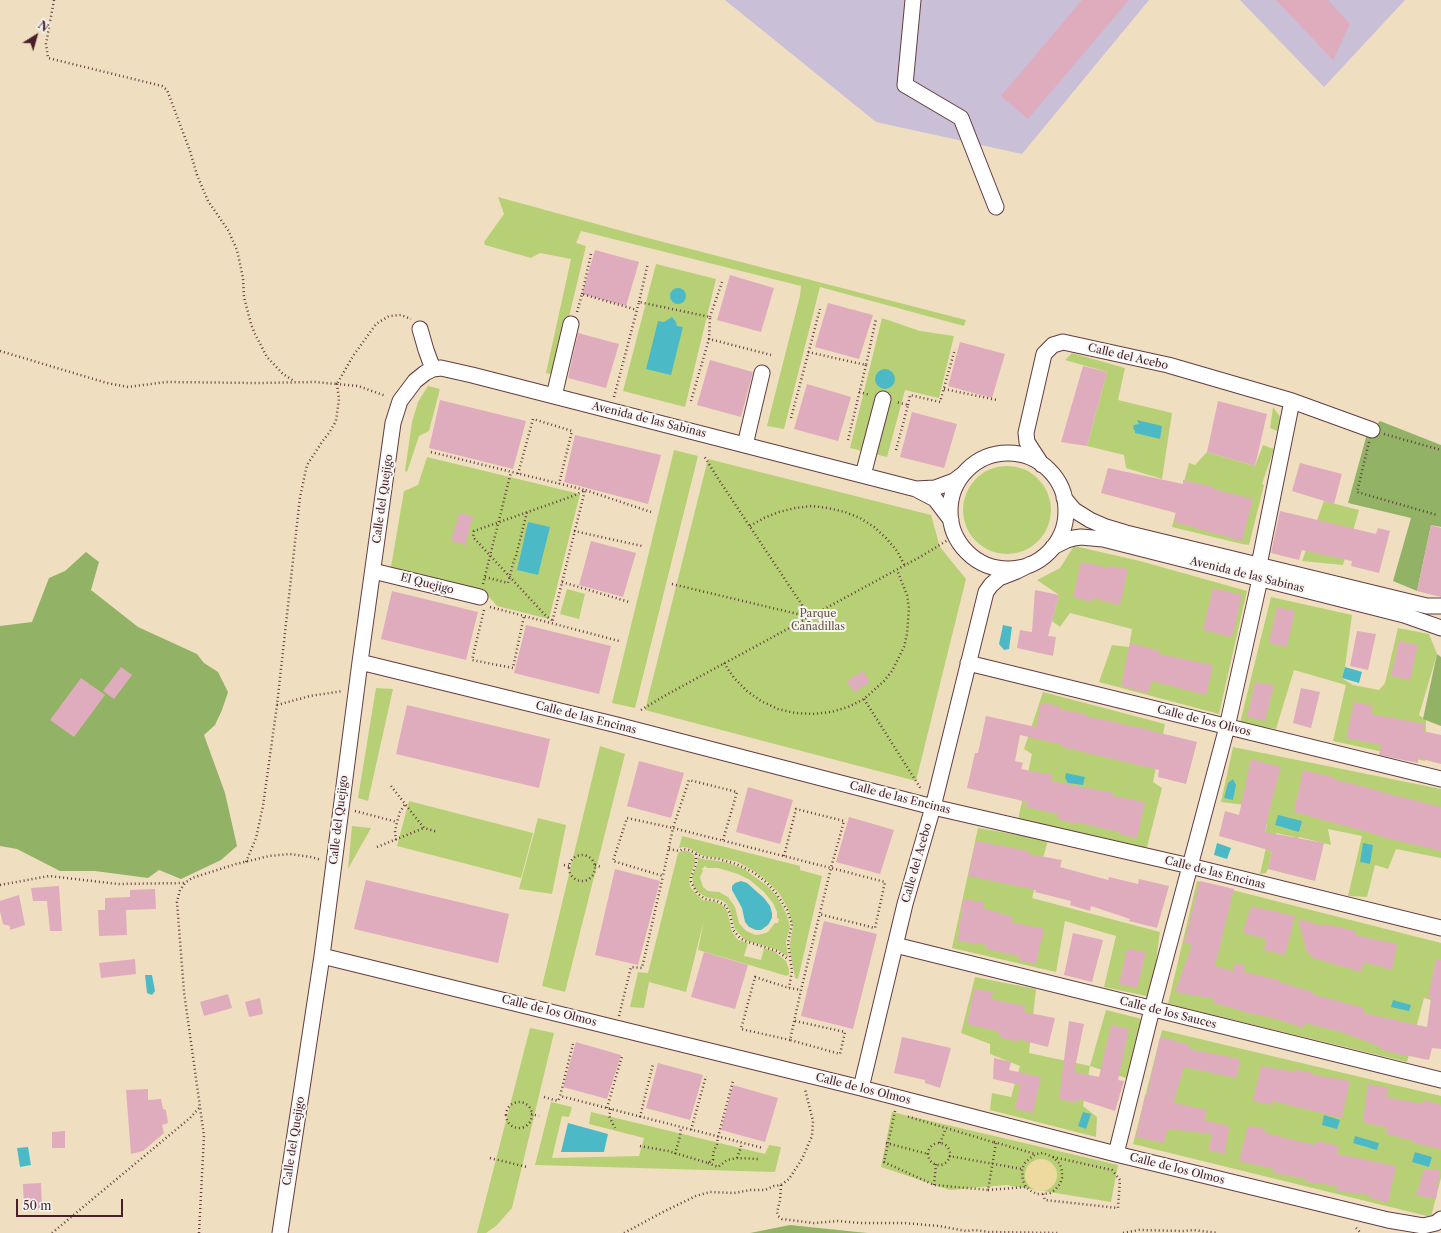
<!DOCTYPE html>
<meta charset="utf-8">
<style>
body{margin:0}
#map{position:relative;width:1441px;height:1233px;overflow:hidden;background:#f0dec0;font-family:"Libre Caslon Text",serif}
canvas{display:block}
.north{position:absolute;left:16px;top:16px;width:40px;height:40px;-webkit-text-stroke:3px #f6f6f2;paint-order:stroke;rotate:37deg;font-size:11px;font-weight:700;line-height:16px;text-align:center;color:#4a1f2b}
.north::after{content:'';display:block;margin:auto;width:14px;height:18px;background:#4a1f2b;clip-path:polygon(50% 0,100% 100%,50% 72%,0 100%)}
.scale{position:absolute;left:16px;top:1199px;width:107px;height:18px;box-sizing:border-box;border:2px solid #4a1f2b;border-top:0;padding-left:5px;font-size:12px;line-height:14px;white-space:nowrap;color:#4a1f2b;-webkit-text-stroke:3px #f6f6f2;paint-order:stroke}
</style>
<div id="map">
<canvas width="1441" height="1233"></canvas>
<div class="north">N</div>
<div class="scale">50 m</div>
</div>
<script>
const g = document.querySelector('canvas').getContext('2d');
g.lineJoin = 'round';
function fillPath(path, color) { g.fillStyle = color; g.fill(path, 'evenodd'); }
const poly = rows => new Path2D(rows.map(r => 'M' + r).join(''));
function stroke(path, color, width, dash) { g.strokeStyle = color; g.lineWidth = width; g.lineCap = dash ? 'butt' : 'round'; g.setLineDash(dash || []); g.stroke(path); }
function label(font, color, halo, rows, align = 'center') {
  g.font = font + ' "Libre Caslon Text",serif'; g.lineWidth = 4; g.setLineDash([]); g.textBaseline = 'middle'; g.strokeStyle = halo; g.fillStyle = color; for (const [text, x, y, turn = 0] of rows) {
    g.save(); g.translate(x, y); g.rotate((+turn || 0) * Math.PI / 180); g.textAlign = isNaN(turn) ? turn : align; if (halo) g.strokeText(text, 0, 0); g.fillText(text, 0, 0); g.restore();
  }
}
fillPath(poly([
 [725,0,1149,0,1022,154,876,122],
 [1240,0,1405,0,1324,87]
]), '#c9bfd7');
fillPath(poly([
 [498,197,644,237,966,320,964,326,820,287,784,429,767,426,800,296,801,286,581,231,576,243,586,246,555,375,546,373,571,259,540,253,531,258,485,245,484,242,504,214],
 [656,264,716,279,685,407,623,391],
 [882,318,920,331,954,336,939,398,905,390,887,457,850,448],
 [1072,353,1125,368,1118,400,1172,413,1162,479,1126,468,1124,455,1087,446,1107,372,1065,360],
 [428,386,440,389,429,431,419,436,407,472,405,471,412,422,418,402],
 [1273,407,1281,418,1277,431,1270,428],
 [1263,445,1274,449,1262,484,1264,485,1249,545,1242,544,1172,527,1189,463,1195,465,1207,452,1255,466],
 [674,450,698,456,635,708,612,703],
 [427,457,580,494,549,619,497,606,484,591,391,567,404,491,418,485],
 [708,459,931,515,940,547,966,579,916,781,645,710],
 '963 510a44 44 0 1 1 88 0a44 44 0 1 1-88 0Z',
 [1324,501,1359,510,1343,565,1302,561],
 [1074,546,1140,561,1247,591,1219,714,1099,682,1112,645,1129,647,1132,629,1070,613,1060,627,1052,621,1059,595,1037,580,1060,568],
 [567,589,585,594,579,619,560,614],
 [1271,597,1352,615,1345,667,1342,678,1353,685,1379,690,1385,683,1398,628,1429,634,1437,654,1419,715,1426,720,1425,761,1333,741,1346,685,1294,670,1276,729,1240,723],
 [376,688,393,689,368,801,358,798],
 [1043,692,1165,724,1153,782,1162,788,1146,851,1018,820,1032,754,1024,749],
 [600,746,625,754,565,992,542,986],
 [1233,747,1441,789,1441,858,1396,849,1388,869,1375,865,1367,897,1348,896,1362,836,1328,829,1331,845,1299,837,1295,846,1292,844,1294,837,1276,833,1268,869,1266,873,1260,874,1268,839,1264,837,1267,824,1257,821,1245,805,1221,802],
 [409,801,533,833,521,878,397,846],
 [538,818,566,825,552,894,519,889],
 [352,826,371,828,348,869],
 [978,828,1048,840,1032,898,1160,932,1151,997,1104,987,1116,936,1065,921,1056,972,952,948],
 [682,836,800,866,800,870,822,876,798,979,795,978,790,951,790,943,793,926,788,909,779,893,768,882,754,871,738,862,720,858,704,856,689,848,683,847,679,848],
 [682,851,688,851,694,855,695,858,695,863,690,876,689,882,691,888,696,894,703,900,716,902,725,907,728,914,731,929,733,933,738,940,748,943,744,956,761,960,764,948,774,951,786,961,789,969,789,974,787,976,698,950,704,920,686,992,649,982,644,1008,630,1007,638,972,648,973,678,853],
 [697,857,702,859,726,862,744,869,766,885,776,895,786,913,789,922,790,927,786,942,788,957,778,950,745,940,735,929,729,908,726,903,721,900,706,897,698,892,694,887,692,877,698,862],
 [705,866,707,868,718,868,738,874,750,880,764,892,773,903,777,912,777,918,779,919,778,923,775,923,768,932,762,934,756,935,746,931,739,923,735,907,728,897,719,892,708,891,703,887,700,877,703,871,702,869],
 [1197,881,1441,943,1441,1003,1424,998,1407,1062,1168,1004],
 [975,977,1036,989,1029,1053,1090,1066,1106,1010,1142,1019,1129,1079,1090,1066,1083,1106,1097,1117,1096,1137,990,1110,992,1093,1011,1097,1020,1066,990,1054,990,1044,961,1033],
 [530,1028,554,1033,512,1208,496,1226,486,1233,477,1233],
 [1162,1030,1441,1096,1441,1178,1431,1217,1133,1144],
 [551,1102,572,1107,569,1117,562,1116,552,1158,639,1156,644,1138,589,1124,591,1112,765,1154,769,1145,781,1147,775,1172,535,1165],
 [892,1112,1118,1165,1111,1202,1006,1185,950,1190,881,1167]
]), '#b8d075');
fillPath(poly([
 [1380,421,1441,445,1441,527,1431,525,1417,591,1393,581,1411,518,1348,503,1367,434],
 [86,552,99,562,91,590,138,627,197,654,204,663,218,672,228,692,222,710,215,725,204,735,225,793,237,846,221,860,181,879,159,870,148,878,95,871,60,871,17,849,0,846,0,626,32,622,49,578,65,571],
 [1437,654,1441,657,1441,726,1423,719],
 [790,1225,857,1232,868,1233,750,1233]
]), '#92b266');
fillPath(poly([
 '1025 1175a16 16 0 1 1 32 0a16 16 0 1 1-32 0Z'
]), '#eeda9e');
fillPath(poly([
 '670 296a8 8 0 1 1 16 0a8 8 0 1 1-16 0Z',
 [672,317,676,322,677,326,683,327,671,375,646,369,658,321,664,322],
 '875 379a10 10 0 1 1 20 0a10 10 0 1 1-20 0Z',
 [1137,420,1162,426,1160,439,1135,433,1135,431,1133,428,1134,425,1139,424],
 [528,522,550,527,538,575,517,570],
 [1003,625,1012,627,1009,649,1004,650,999,644],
 [1345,667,1362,672,1359,683,1342,678],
 [1066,773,1085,777,1083,785,1068,783,1065,778],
 [1233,779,1236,785,1233,800,1224,798,1228,783],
 [1278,815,1302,821,1299,832,1275,825],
 [1217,843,1231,848,1227,859,1214,855],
 [1363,843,1373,845,1370,864,1360,862],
 [741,881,747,883,764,898,770,906,772,913,772,918,768,925,761,930,756,930,749,927,745,922,742,908,732,890,732,886,735,883],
 [145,975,152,975,155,991,152,995,147,993],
 [1393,1000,1411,1005,1409,1011,1391,1007],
 [1083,1112,1091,1114,1086,1129,1078,1126],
 [1324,1115,1340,1120,1337,1129,1322,1125],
 [568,1123,608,1134,604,1152,561,1152],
 [1355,1136,1379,1143,1377,1150,1353,1143],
 [28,1147,31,1165,20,1167,17,1148],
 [1415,1152,1432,1157,1429,1167,1412,1162]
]), '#4cbac6');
fillPath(poly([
 [1082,0,1129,0,1028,119,1001,96],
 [1276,0,1328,0,1350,24,1333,60],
 [595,250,639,262,626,306,582,294],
 [730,275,774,288,761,332,717,320],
 [828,303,873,315,859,359,815,347],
 [578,333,619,344,606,388,568,378],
 [960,342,1005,354,992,398,948,386],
 [710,360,753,372,741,417,697,405],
 [1083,366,1107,372,1087,446,1061,442],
 [807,384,851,397,838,441,794,429],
 [440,400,526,421,513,469,429,448],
 [1218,401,1267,414,1255,466,1207,452],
 [912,412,957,424,944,468,900,457],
 [575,435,661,455,648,504,564,482],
 [1300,463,1342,474,1334,504,1292,491],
 [1108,468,1183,484,1183,480,1213,487,1213,489,1253,499,1242,541,1174,522,1176,513,1101,493],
 [1280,511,1376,534,1378,528,1390,531,1379,573,1351,566,1352,561,1302,550,1299,560,1271,553],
 [459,513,473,516,465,545,451,541],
 [1431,525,1441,528,1441,597,1417,591],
 [591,541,636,553,623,597,579,585],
 [1081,562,1109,568,1110,566,1128,569,1120,605,1092,598,1091,602,1073,597],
 [1213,588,1242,595,1232,637,1203,630],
 [1035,590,1059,595,1048,636,1056,637,1053,656,1017,648,1020,630,1032,632],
 [392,591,478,612,466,660,381,639],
 [1277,607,1295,611,1287,647,1269,643],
 [526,625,611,646,599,694,514,673],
 [1357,631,1376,634,1368,670,1350,666],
 [1399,641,1418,645,1410,680,1391,676],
 [1130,643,1160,651,1159,654,1213,665,1206,695,1152,681,1148,693,1121,686],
 [121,667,132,675,114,699,103,691],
 [863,671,870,682,854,692,847,681],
 [81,678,105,695,74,737,50,720],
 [1255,682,1274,685,1265,721,1247,717],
 [1301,688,1320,692,1311,728,1293,723],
 [1354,702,1373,706,1371,714,1425,724,1423,731,1441,735,1441,764,1418,758,1418,763,1379,755,1381,745,1346,738],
 [1041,703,1060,706,1059,709,1089,715,1088,717,1120,723,1120,724,1152,730,1152,731,1197,742,1186,784,1158,777,1159,770,1062,747,1063,745,1020,735,1015,761,1023,763,1021,769,1053,775,1051,781,1114,793,1113,796,1145,802,1137,838,1119,834,1119,832,1075,822,1075,824,1057,819,1058,814,1026,807,1027,802,967,788,975,753,978,753,986,716,1036,727],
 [407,705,550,739,539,788,396,754],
 [1251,759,1281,767,1266,823,1267,823,1265,832,1324,843,1315,881,1268,869,1272,851,1219,836,1225,811,1239,815],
 [639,761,684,773,671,818,627,806],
 [1303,770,1333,777,1333,779,1377,790,1377,791,1441,807,1441,851,1382,837,1382,836,1294,812],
 [748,787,793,800,780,844,736,832],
 [849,817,894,830,880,874,836,862],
 [976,841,1029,851,1028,854,1062,860,1060,867,1108,880,1109,877,1138,884,1139,879,1169,886,1157,928,1129,921,1130,919,1091,906,1090,911,1070,905,1071,901,1035,892,1036,890,968,876],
 [615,869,660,881,638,965,595,955],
 [366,880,509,914,498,963,354,929],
 [1200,881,1234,889,1215,966,1233,971,1235,963,1245,966,1244,972,1279,980,1279,982,1313,992,1312,994,1364,1008,1363,1013,1427,1027,1431,998,1428,997,1436,959,1441,959,1441,1049,1432,1048,1429,1060,1404,1055,1404,1056,1378,1048,1379,1046,1341,1032,1305,1023,1304,1028,1273,1018,1243,1012,1243,1011,1213,1003,1215,999,1175,992,1192,945,1184,943],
 [59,886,62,931,50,931,47,901,33,901,31,888],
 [155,889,156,909,126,910,127,935,99,936,98,910,105,910,105,898,130,897,130,890],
 [19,895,25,925,10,930,10,926,3,924,0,911,0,901],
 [963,899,983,902,983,908,1013,917,1011,922,1044,929,1036,964,1018,960,1019,956,986,949,987,945,958,941],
 [1251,906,1295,916,1285,955,1264,950,1266,939,1243,933],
 [1298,919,1324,926,1325,924,1356,931,1355,935,1397,944,1392,970,1363,962,1362,972,1313,958,1307,952],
 [824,921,877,934,853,1029,801,1016],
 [1073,933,1103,940,1092,982,1064,975],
 [1127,949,1146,952,1137,988,1119,984],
 [704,952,748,965,735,1009,691,997],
 [135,959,136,974,101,978,99,963],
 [974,989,993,992,991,999,1025,1006,1024,1012,1055,1018,1048,1047,1017,1039,1017,1042,999,1037,1000,1032,967,1024],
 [228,994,232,1008,204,1016,200,1002],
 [260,998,263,1014,249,1017,245,1002],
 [1069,1021,1084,1024,1074,1072,1099,1077,1111,1025,1129,1029,1118,1080,1124,1081,1115,1111,1078,1099,1078,1103,1059,1099],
 [902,1037,951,1048,940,1088,925,1083,925,1080,894,1073],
 [1160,1037,1190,1045,1189,1049,1240,1059,1237,1078,1184,1067,1174,1101,1175,1103,1207,1110,1204,1120,1229,1126,1225,1154,1208,1150,1212,1134,1168,1129,1164,1143,1136,1137,1145,1095,1147,1095],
 [576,1042,621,1055,607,1099,563,1087],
 [994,1058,1011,1062,1009,1070,1041,1077,1033,1113,1015,1109,1020,1085,993,1079],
 [658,1063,703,1075,690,1120,646,1108],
 [1261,1066,1295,1072,1296,1070,1314,1073,1314,1075,1350,1081,1342,1118,1272,1101,1271,1105,1253,1101],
 [1368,1084,1388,1088,1386,1097,1422,1104,1423,1100,1441,1105,1441,1149,1413,1143,1414,1141,1386,1134,1387,1128,1363,1122],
 [733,1085,778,1098,765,1142,721,1130],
 [148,1089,148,1100,161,1099,163,1109,166,1110,168,1123,162,1125,164,1133,143,1151,131,1154,126,1090],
 [1248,1126,1266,1129,1265,1133,1315,1145,1316,1141,1339,1146,1337,1154,1396,1166,1388,1203,1370,1198,1370,1195,1336,1191,1338,1186,1306,1182,1307,1179,1273,1173,1274,1169,1239,1161],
 [65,1131,65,1148,52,1148,52,1132],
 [1424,1170,1440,1170,1436,1199,1416,1195],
 [41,1183,42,1208,24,1209,23,1184]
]), '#dfacbd');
const minor = poly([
 [913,0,905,85,961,118,996,207],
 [420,329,426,350,433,369],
 [554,396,571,324],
 [745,445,762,373],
 '950 511a58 58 0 1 1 116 0a58 58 0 1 1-116 0Z',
 [1042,465,1027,442,1026,433,1044,354,1053,345,1063,342,1168,365,1292,401,1372,430],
 [863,475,883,399],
 [916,489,935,488,954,481,962,475],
 [1064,498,1074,510,1090,520,1106,527,1126,533,1410,602,1427,606,1441,606],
 [1053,547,1067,540,1074,538,1081,537,1103,539,1404,615,1441,628],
 [1259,565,1292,401],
 [373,571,480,597],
 [360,662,617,725,933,807,1190,866,1441,928],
 [968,663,1441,779],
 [895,945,1441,1080],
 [322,956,861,1088,1116,1154,1388,1220,1423,1226,1436,1223,1441,1219],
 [861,1088,905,904,933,807,986,592,991,585,999,578,1017,571,1031,564],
 [1116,1154,1152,1009,1227,727,1260,579],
 [280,1233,322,956,360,662,393,423,400,401,415,381,425,373,433,369,441,368,472,375,916,489,935,499,951,520]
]);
stroke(minor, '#633c41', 17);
stroke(poly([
 [54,0,46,44,48,58,162,86,167,90,190,151,197,175,208,201,228,230,237,250,243,278,244,297,251,324,255,334,267,357,283,374,294,381],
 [582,294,591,254],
 [639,302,648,263],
 [577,312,582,294,637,310],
 [710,317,722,282],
 [0,351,107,383,128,387,166,382,257,383,315,382,337,384,353,356,376,324,389,316,401,315,411,319],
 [808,352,866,365,876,319],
 [944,389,997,400],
 [859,392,870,395],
 [614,397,639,302,710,317,709,339,771,355],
 [691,401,709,339],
 [908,405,910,395,940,402,955,349],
 [791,418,820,309],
 [1384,434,1441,450],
 [848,440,866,365],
 [1369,442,1357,492,1437,515],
 [896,450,908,405,896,402],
 [431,452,585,490,552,623],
 [518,474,533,419,572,431,559,484],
 [750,526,764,518,779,512,795,508,812,506,828,508,845,512,860,518,874,527,886,538,897,551,905,566],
 [574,531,642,546],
 [485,577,508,583,514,560,516,556,527,512],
 [562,582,629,602],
 [483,584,511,472],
 [672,584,810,617,717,477,704,456],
 [490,607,619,641],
 [484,610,472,660,513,668,524,616],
 [552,620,546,616,473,537,474,531,573,496,585,490,651,512],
 [724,663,734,678,747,691,761,701,778,709,795,713,813,714,831,712,848,707,864,699,884,681,892,671,904,647,907,634,909,608,907,595,897,570],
 [864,699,921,789],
 [277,705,310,696,343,691],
 [641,710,666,695,920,557,956,535],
 [391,786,424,828,438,832],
 [355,811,397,822],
 [396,840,395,831,397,822,400,812,405,804],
 [723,840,737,792,689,780,673,828,627,818,613,861,663,876,673,828,831,868,801,990,790,1040,840,1054,845,1032,795,1021],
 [377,847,424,828],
 [669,849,679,851,683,849,689,850,703,857,719,859,736,864,753,872,767,883,776,893,787,910,792,924,788,943,792,971,789,988],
 [696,854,696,864,691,877,691,882,697,893,705,899,717,901,726,906,730,914,733,930,740,938,745,941,777,951,789,960],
 '569 868a13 13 0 1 1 26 0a13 13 0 1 1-26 0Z',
 [784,856,796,809,844,821,831,868,885,882,875,928,819,914],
 [246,862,256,838,263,806,277,705,300,497,307,465,322,442,329,433,336,421,339,399,337,384,358,386,386,396],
 [564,865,570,866],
 [595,865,601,867],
 [0,885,49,876,118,884,184,883],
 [619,1016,631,967,642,968,663,876],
 [790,1040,741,1029,755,977,789,988,801,990],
 [573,1044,560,1096,763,1148],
 [544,1097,558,1101,560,1096],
 '506 1115a13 13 0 1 1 26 0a13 13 0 1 1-26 0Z',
 [607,1108,622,1056],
 [611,1109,609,1116,615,1128],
 [895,1111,884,1162,934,1185,988,1190,996,1143,906,1116],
 [531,1114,539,1116],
 [640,1117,653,1064],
 [691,1130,706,1076],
 [994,1142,1035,1154],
 [886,1143,928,1154],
 [940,1143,946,1128],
 '928 1154a11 11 0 1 1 22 0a11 11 0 1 1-22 0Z',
 [640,1146,668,1151,708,1163,713,1160,713,1153,717,1144,718,1137,733,1081],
 [675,1154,680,1136,681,1127],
 [949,1156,1022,1169],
 [490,1158,527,1167],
 [737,1158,741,1147,741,1143],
 [708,1163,718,1167,727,1160,737,1158,758,1159],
 [781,1185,780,1200,777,1212,778,1216,782,1219,814,1223,838,1221,860,1223,904,1223,939,1226,966,1231,975,1230,989,1232,1059,1233],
 [934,1185,936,1164],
 [988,1190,1026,1187,1031,1191,1037,1194,1043,1194,1050,1193,1055,1190,1060,1184,1062,1178,1062,1171,1060,1164,1053,1157,1043,1153,1036,1154,1030,1158,1025,1163,1022,1169,1023,1181,1026,1187],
 [1043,1194,1045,1200,1118,1208,1120,1180,1112,1170,1053,1157],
 [1356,1228,1361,1233],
 [52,1233,190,1118,200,1107],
 [199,1233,204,1136,184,992,177,902,180,890,185,883,192,878,236,864,269,856,290,854,311,857,321,860],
 [624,1233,663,1212,696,1196,710,1192,734,1193,751,1190,765,1190,774,1186,781,1185,789,1179,802,1159,812,1136,813,1121,805,1089],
 [1123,1233,1139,1230,1183,1231,1193,1230,1218,1233]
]), '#633c41', 2.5, [1, 3]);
stroke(minor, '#fff', 15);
label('11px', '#4a1f2b', '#f6f6f2', [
 ["Calle del Acebo",1128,357,13],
 ["Avenida de las Sabinas",649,420,14],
 ["Calle del Quejigo",383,499,-82],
 ["Avenida de las Sabinas",1247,575,14],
 ["El Quejigo",427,584,14],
 ["Calle de las Encinas",586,718,14],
 ["Calle de los Olivos",1204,721,14],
 ["Calle de las Encinas",900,798,14],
 ["Calle del Quejigo",339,820,-83],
 ["Calle del Acebo",917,863,-74],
 ["Calle de las Encinas",1215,873,14],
 ["Calle de los Olmos",549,1011,14],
 ["Calle de los Sauces",1168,1013,14],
 ["Calle de los Olmos",863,1089,14],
 ["Calle del Quejigo",294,1141,-81],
 ["Calle de los Olmos",1177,1169,14]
]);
label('11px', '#6b5441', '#f6f6f2', [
 ["Parque",818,614],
 ["Cañadillas",818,627]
]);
</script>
